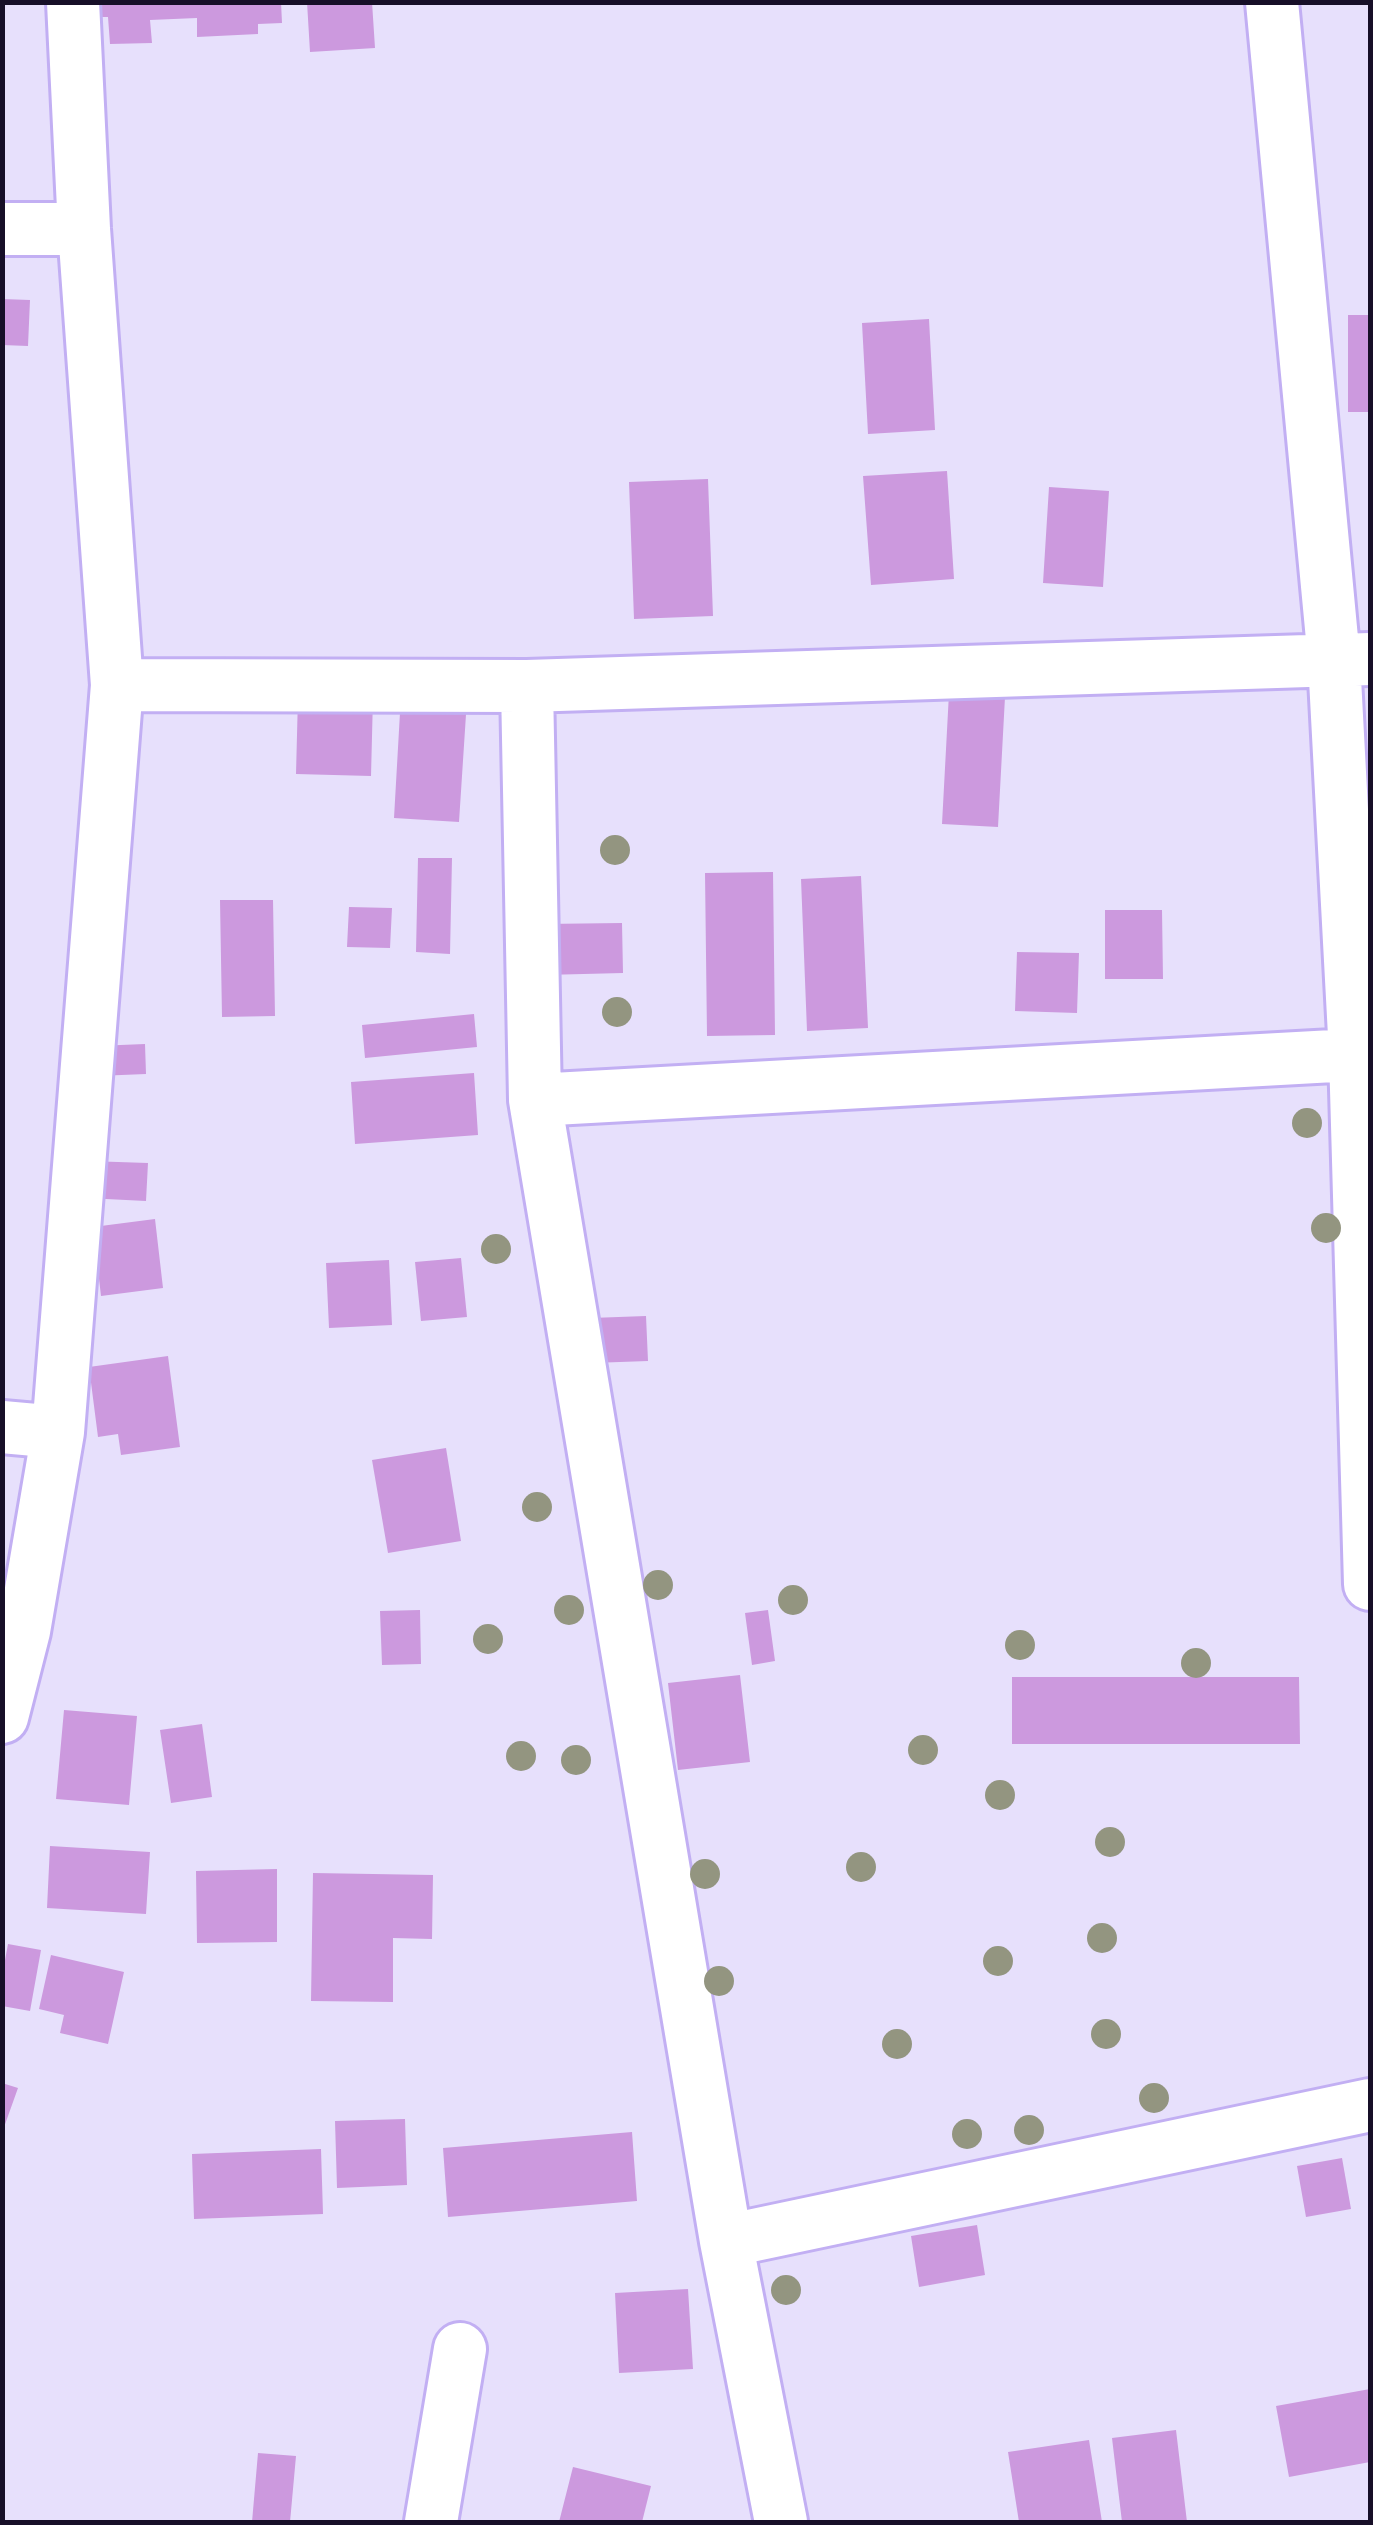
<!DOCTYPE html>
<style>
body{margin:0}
#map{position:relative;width:1373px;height:2525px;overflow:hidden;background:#e7e0fc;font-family:"Open Sans",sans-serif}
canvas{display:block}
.frame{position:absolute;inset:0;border:5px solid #170f28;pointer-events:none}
</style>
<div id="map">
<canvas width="1373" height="2525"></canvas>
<div class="frame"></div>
</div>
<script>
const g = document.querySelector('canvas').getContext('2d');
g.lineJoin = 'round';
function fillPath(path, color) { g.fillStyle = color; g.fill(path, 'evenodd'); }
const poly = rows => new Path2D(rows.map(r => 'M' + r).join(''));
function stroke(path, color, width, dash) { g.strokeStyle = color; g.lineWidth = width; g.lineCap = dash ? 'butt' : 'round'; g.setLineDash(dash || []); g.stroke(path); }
fillPath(poly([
 [91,2,281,2,282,23,258,24,258,34,197,37,197,18,150,20,152,43,110,44,108,17,91,17],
 [307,2,372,2,375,48,310,52],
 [2,299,30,300,28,346,2,345],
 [1348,315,1370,315,1370,412,1348,412],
 [929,319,935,430,868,434,862,323],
 [947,471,954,579,871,585,863,476],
 [708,479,713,616,634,619,629,482],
 [1049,487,1109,491,1103,587,1043,583],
 [949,693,1005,697,998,827,942,824],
 [401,695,467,699,459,822,394,818],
 [298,696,373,697,371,776,296,774],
 [418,858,452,858,450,954,416,952],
 [773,872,775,1035,707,1036,705,873],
 [861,876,868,1028,807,1031,801,879],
 [220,900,273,900,275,1016,222,1017],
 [349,907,392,908,390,948,347,947],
 [1105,910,1162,910,1163,979,1105,979],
 [622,923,623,973,544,975,543,924],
 [1017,952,1079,953,1077,1013,1015,1011],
 [474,1014,477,1047,365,1058,362,1025],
 [145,1044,146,1074,97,1076,96,1046],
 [474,1073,478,1135,355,1144,351,1082],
 [88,1161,148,1163,146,1201,86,1198],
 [155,1219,163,1288,101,1296,93,1227],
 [461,1258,467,1317,421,1321,415,1262],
 [389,1260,392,1325,329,1328,326,1263],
 [646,1316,648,1361,592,1363,591,1318],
 [168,1356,180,1447,121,1455,118,1434,98,1437,89,1367],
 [446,1448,461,1541,388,1553,372,1460],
 [420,1610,421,1664,382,1665,380,1611],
 [768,1610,775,1661,752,1665,745,1613],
 [740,1675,750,1762,678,1770,668,1683],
 [1012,1677,1299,1677,1300,1744,1012,1744],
 [64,1710,137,1716,129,1805,56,1799],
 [202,1724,212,1797,171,1803,160,1730],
 [50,1846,150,1852,146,1914,47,1908],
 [277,1869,277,1942,197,1943,196,1871],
 [313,1873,433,1875,432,1939,393,1938,393,2002,311,2001],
 [8,1944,41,1950,30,2011,2,2006,2,1976],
 [51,1955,124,1972,108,2044,60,2033,64,2015,39,2009],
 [2,2083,18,2088,3,2130,2,2130],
 [405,2119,407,2185,337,2188,335,2121],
 [632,2132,637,2201,448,2217,443,2148],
 [321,2149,323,2214,194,2219,192,2154],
 [1342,2158,1351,2209,1306,2217,1297,2166],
 [977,2225,985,2275,919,2287,911,2236],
 [688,2289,693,2369,619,2373,615,2293],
 [1370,2389,1370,2462,1289,2477,1276,2406],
 [1176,2430,1187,2522,1122,2522,1112,2438],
 [1089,2440,1102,2522,1019,2522,1008,2452],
 [258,2453,296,2456,290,2522,252,2522],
 [573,2467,651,2486,642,2522,559,2522]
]), '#cc99de');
const street = poly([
 [1272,2,1334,660,1355,1054,1370,1584],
 [2,229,84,229],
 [117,685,527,686,1370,659],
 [527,686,535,1100,726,2241,781,2522],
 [535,1100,1370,1054],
 [2,1427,58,1432],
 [2,1717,24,1631,58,1432,117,685,84,229,73,2],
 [726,2241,1370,2105],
 [431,2522,460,2349]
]);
stroke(street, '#c2aff3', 58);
stroke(street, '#fff', 52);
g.fillStyle = '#939580';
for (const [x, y] of [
 [615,850],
 [617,1012],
 [1307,1123],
 [1326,1228],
 [496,1249],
 [537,1507],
 [658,1585],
 [793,1600],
 [569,1610],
 [488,1639],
 [1020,1645],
 [1196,1663],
 [923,1750],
 [521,1756],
 [576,1760],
 [1000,1795],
 [1110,1842],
 [861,1867],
 [705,1874],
 [1102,1938],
 [998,1961],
 [719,1981],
 [1106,2034],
 [897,2044],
 [1154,2098],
 [1029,2130],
 [967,2134],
 [786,2290]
]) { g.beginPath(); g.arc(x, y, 15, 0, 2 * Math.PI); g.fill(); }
</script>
